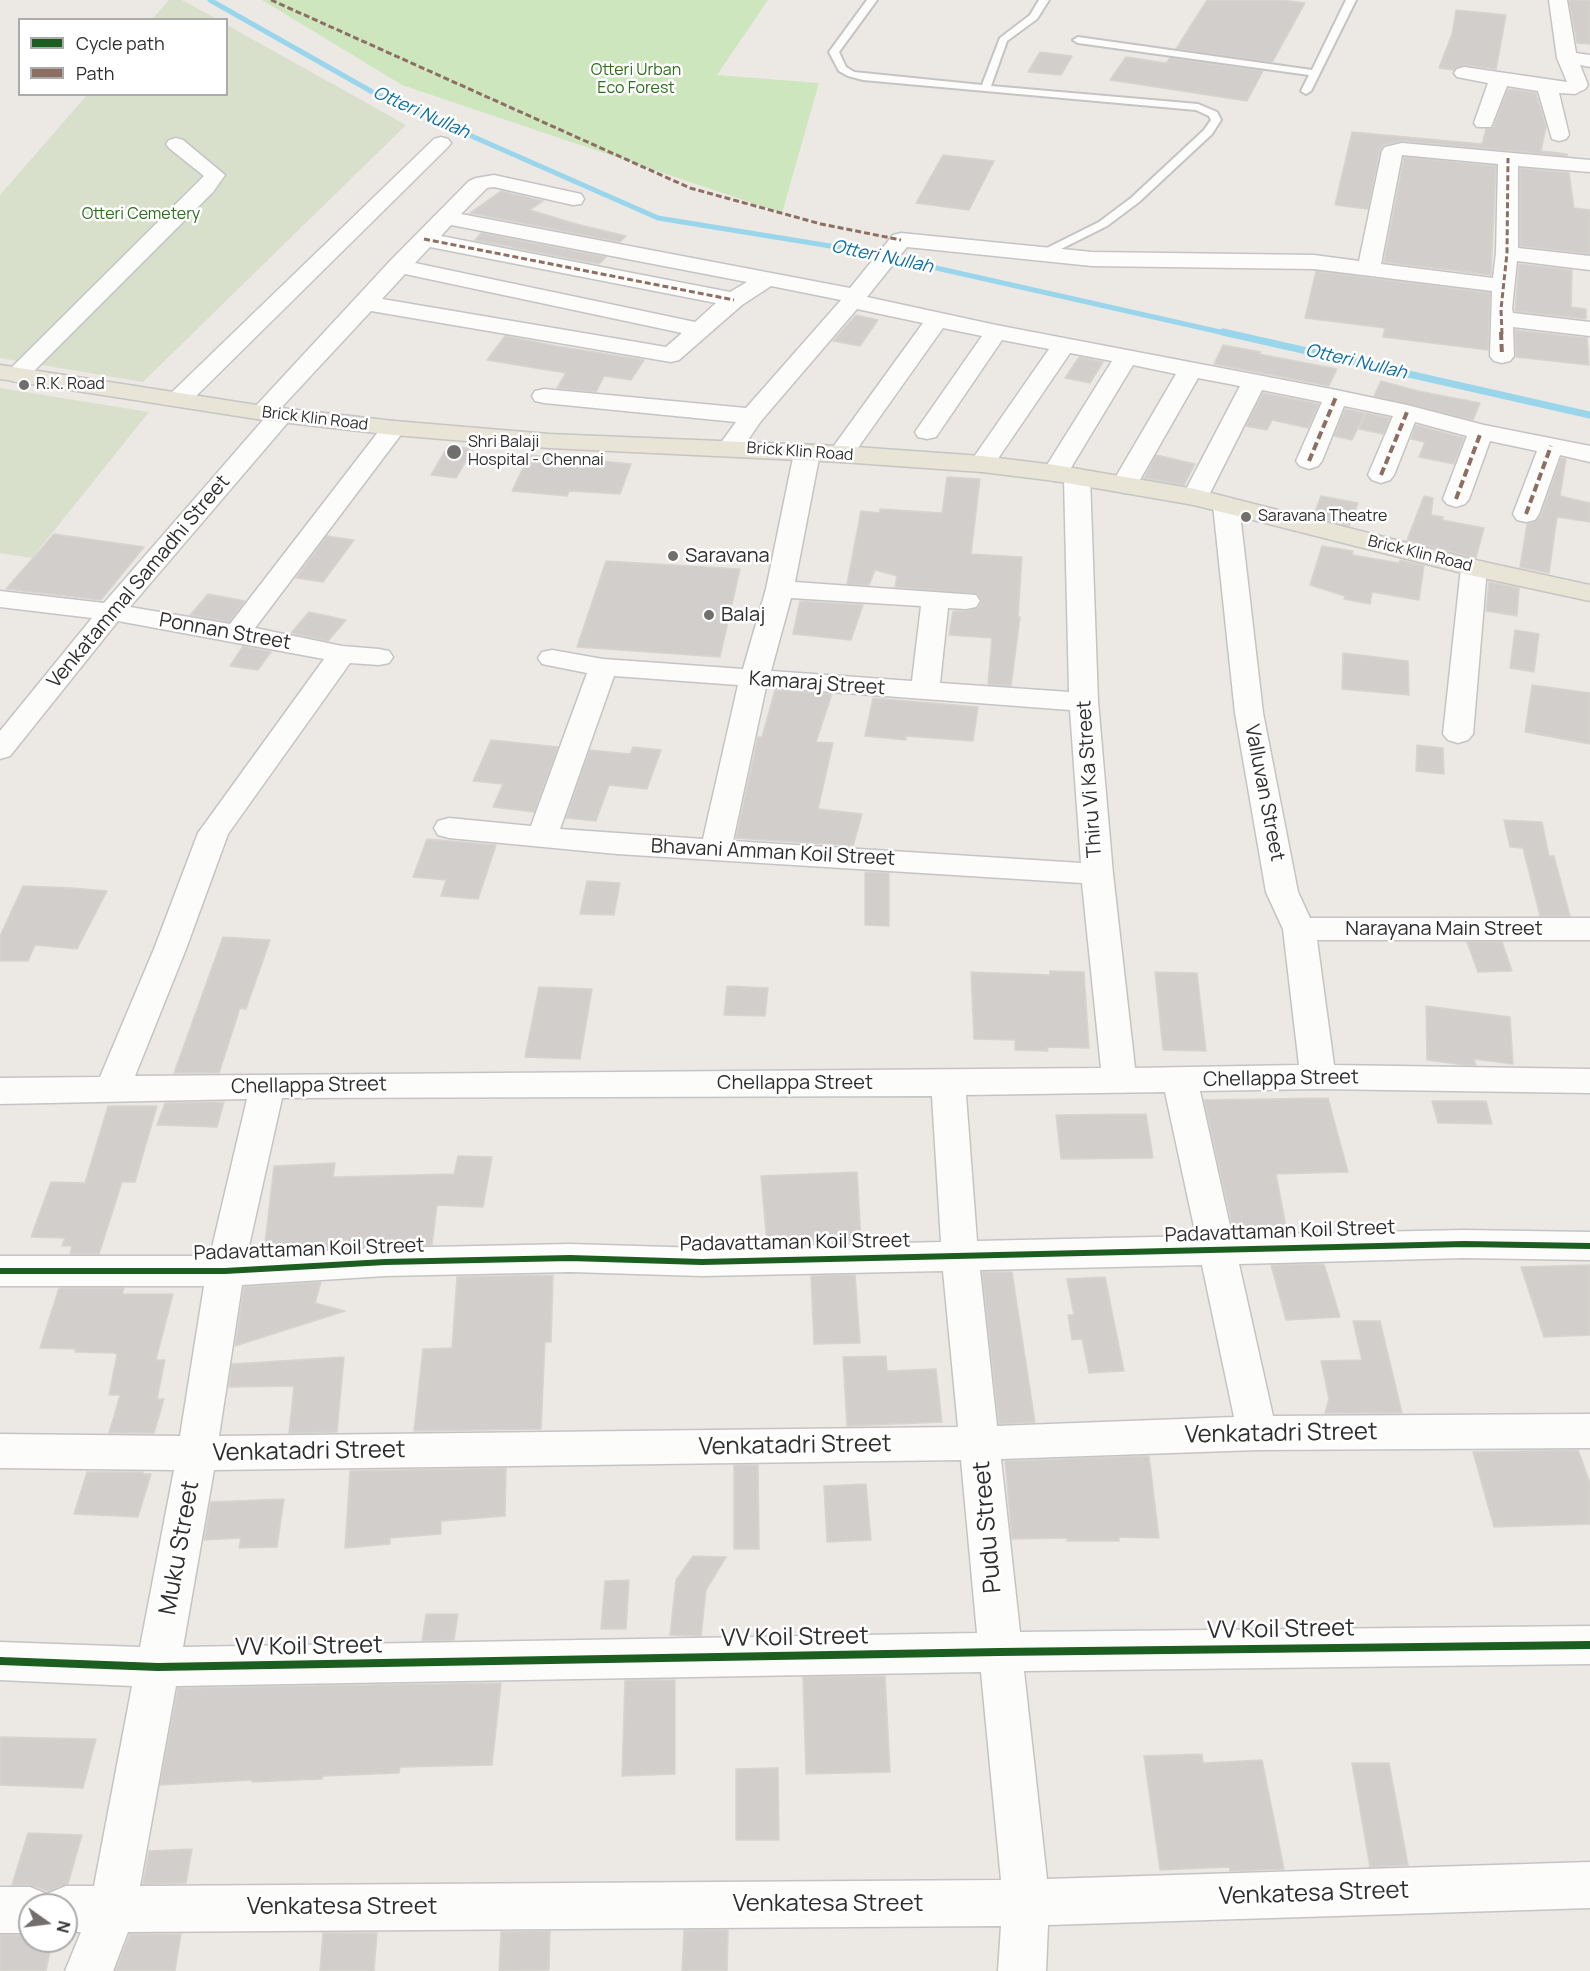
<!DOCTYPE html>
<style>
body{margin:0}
#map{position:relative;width:1590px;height:1971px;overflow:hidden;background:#ece8e4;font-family:Manrope,sans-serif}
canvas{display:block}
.legend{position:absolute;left:18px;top:18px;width:210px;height:78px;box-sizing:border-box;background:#fff;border:2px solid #ababab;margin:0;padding:8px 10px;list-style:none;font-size:18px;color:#2e2e2e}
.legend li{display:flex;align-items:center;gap:12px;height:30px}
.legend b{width:30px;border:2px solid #ababab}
.north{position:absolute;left:18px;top:1893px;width:60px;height:60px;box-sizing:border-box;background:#fff;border:2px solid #ababab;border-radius:50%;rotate:104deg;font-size:16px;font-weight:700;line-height:24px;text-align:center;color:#2e2e2e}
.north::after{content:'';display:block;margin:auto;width:21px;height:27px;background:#706f6e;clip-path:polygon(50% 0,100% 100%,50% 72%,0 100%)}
</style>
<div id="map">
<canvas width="1590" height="1971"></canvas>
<ul class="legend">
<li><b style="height:8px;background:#1b5e20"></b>Cycle path</li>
<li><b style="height:8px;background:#8d6e63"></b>Path</li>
</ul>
<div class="north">N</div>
</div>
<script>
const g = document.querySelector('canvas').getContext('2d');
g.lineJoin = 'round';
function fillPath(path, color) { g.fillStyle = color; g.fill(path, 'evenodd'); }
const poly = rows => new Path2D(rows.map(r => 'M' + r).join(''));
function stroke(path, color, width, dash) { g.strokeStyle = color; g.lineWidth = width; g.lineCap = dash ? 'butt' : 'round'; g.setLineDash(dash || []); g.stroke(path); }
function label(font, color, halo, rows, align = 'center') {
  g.font = font + ' Manrope,sans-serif'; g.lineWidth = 5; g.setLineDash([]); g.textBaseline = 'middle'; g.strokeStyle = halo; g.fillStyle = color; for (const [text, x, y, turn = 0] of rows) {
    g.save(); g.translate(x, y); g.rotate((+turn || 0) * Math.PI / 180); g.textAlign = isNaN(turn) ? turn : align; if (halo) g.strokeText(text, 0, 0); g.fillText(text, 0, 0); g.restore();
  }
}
fillPath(poly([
 [262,0,768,0,717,75,819,83,782,213,402,85]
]), '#cee6be');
fillPath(poly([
 [169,0,182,0,217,19,152,19],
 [227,25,406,125,143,382,0,358,0,195,87,95,226,94],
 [0,388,149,412,32,558,0,553]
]), '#d8e0cc');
stroke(poly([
 [210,0,376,94,658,218,861,251,1229,334]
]), '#99d6ec', 5);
stroke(poly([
 [1223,332,1590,415]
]), '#99d6ec', 7);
const building = poly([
 [1207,0,1281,0,1305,3,1273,61,1269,62,1176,49,1207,0],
 [1569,0,1590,0,1590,44,1577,43,1569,0],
 [1456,10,1506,15,1496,69,1464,65,1453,70,1439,68,1452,34,1456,10],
 [1040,52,1072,56,1061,75,1028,72,1040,52],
 [1126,57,1166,63,1170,58,1263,71,1247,101,1110,80,1126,57],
 [1508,89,1536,93,1546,127,1541,151,1567,154,1567,156,1401,141,1384,145,1380,150,1368,209,1335,205,1352,132,1482,144,1486,129,1493,128,1508,89],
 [943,155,994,161,969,210,916,203,943,155],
 [1404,157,1496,166,1491,275,1384,262,1404,157],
 [1520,168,1569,173,1574,208,1590,210,1590,254,1520,246,1520,168],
 [501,191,543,201,530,210,576,224,626,236,620,242,470,213,501,191],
 [481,233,606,257,599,264,475,240,481,233],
 [1519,264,1572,270,1571,307,1586,309,1586,319,1515,311,1519,264],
 [1316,271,1490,293,1488,350,1383,337,1385,328,1305,318,1316,271],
 [856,315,878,320,860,346,833,341,856,315],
 [1515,330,1587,338,1589,365,1516,357,1515,330],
 [505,336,556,346,644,360,631,380,604,376,596,392,557,388,566,373,487,360,505,336],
 [1223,345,1261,352,1259,354,1337,369,1329,386,1214,364,1223,345],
 [1079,357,1103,362,1090,383,1065,378,1079,357],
 [1381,381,1418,391,1480,403,1473,420,1374,396,1381,381],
 [1263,393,1319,404,1308,428,1272,420,1267,430,1246,426,1263,393],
 [1345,409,1365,413,1352,440,1334,436,1345,409],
 [1366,413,1390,418,1383,434,1359,429,1366,413],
 [1416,425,1464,438,1454,464,1419,457,1425,442,1411,439,1416,425],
 [448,446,473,449,456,478,431,475,448,446],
 [529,455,611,462,631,464,620,494,569,491,567,496,512,491,529,455],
 [1156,455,1195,464,1184,485,1144,478,1156,455],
 [1561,458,1566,459,1560,496,1590,503,1590,522,1557,517,1549,573,1520,567,1527,524,1535,522,1541,515,1561,458],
 [947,477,980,479,971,554,1022,557,1018,617,1020,617,1011,686,988,684,992,638,949,635,953,611,966,611,978,608,982,602,978,594,895,587,897,576,875,570,869,585,847,584,861,511,880,513,880,509,942,513,947,477],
 [1321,496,1358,503,1349,526,1313,517,1321,496],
 [1424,496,1433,498,1431,515,1443,517,1442,520,1484,528,1476,558,1407,540,1424,496],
 [54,534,144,547,101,600,6,589,54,534],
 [327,536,354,540,323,582,296,578,327,536],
 [1322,546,1353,551,1352,555,1399,563,1400,560,1424,566,1419,600,1372,592,1370,604,1344,599,1345,596,1310,585,1322,546],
 [606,561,740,569,720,657,577,647,606,561],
 [1489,582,1519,588,1517,616,1486,611,1489,582],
 [208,594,245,601,229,622,190,615,208,594],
 [800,601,863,605,851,640,793,634,800,601],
 [309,612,346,620,328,641,291,633,309,612],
 [1515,630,1539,634,1534,672,1510,668,1515,630],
 [243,646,271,652,258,670,230,666,243,646],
 [1343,653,1408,661,1409,695,1342,689,1343,653],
 [1532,685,1590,693,1590,744,1525,732,1532,685],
 [775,690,832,694,816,742,833,743,818,809,862,814,853,846,736,838,758,737,762,737,775,690],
 [873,698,978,707,973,741,906,736,906,740,865,736,873,698],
 [491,740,558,747,534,812,493,807,503,784,473,781,491,740],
 [1417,745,1443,748,1444,774,1416,771,1417,745],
 [633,747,661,750,647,789,609,785,596,821,566,818,590,750,630,754,633,747],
 [1504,820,1542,822,1549,856,1554,856,1570,916,1540,916,1523,848,1510,847,1504,820],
 [427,839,496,845,478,899,441,896,446,880,413,877,427,839],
 [865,872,889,873,889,926,865,925,865,872],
 [587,881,620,883,614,915,580,914,587,881],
 [23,886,71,888,107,891,77,949,35,945,28,961,0,961,0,936,23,886],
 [223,937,270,940,246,1009,240,1008,219,1073,174,1073,223,937],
 [1467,942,1502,942,1512,971,1478,972,1467,942],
 [1050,971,1084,972,1089,1048,1047,1047,1048,1051,1015,1050,1015,1040,974,1039,971,972,1050,975,1050,971],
 [1155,972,1197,973,1206,1051,1163,1050,1155,972],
 [727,986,768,988,765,1016,724,1015,727,986],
 [539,987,592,989,580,1059,525,1057,539,987],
 [1426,1006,1510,1017,1513,1064,1474,1059,1476,1065,1465,1065,1427,1060,1426,1006],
 [1328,1098,1348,1172,1276,1174,1287,1232,1234,1233,1204,1100,1328,1098],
 [1432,1101,1486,1101,1492,1124,1438,1123,1432,1101],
 [224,1102,217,1127,157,1125,165,1103,224,1102],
 [108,1106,157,1106,135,1182,122,1182,99,1254,70,1254,72,1246,62,1246,65,1238,31,1237,51,1182,85,1183,108,1106],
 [1146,1114,1153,1158,1061,1159,1056,1115,1146,1114],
 [458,1156,492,1157,483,1207,437,1205,432,1245,264,1252,274,1166,335,1163,333,1177,454,1174,458,1156],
 [857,1172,861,1241,767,1244,761,1176,857,1172],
 [1324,1264,1340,1317,1286,1320,1271,1265,1324,1264],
 [1590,1265,1590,1335,1544,1337,1521,1267,1590,1265],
 [982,1272,1012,1272,1035,1422,999,1424,982,1272],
 [553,1275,551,1342,545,1342,541,1429,414,1431,423,1349,452,1348,457,1277,553,1275],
 [855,1275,860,1343,814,1344,811,1276,855,1275],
 [1105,1277,1124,1371,1089,1373,1082,1339,1072,1340,1068,1315,1074,1315,1067,1279,1105,1277],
 [321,1282,315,1303,345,1311,235,1346,244,1287,321,1282],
 [59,1288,124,1288,122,1294,173,1294,156,1360,165,1360,157,1399,164,1399,154,1433,109,1433,120,1395,109,1395,117,1355,115,1353,75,1352,76,1349,40,1348,59,1288],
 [1353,1321,1380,1321,1402,1413,1325,1413,1329,1399,1321,1361,1362,1360,1353,1321],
 [886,1356,887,1371,936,1369,942,1422,847,1426,843,1357,886,1356],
 [344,1357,337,1432,289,1433,294,1386,229,1387,232,1364,344,1357],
 [1578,1450,1590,1483,1590,1524,1494,1527,1473,1452,1578,1450],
 [1149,1456,1159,1538,1119,1537,1119,1541,1067,1541,1067,1538,1012,1539,1005,1461,1149,1456],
 [734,1465,758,1465,759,1549,734,1549,734,1465],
 [506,1468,505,1516,441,1521,441,1534,390,1538,390,1544,345,1548,350,1471,506,1468],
 [87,1472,143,1472,143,1474,151,1474,138,1517,74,1514,87,1472],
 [866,1484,871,1540,827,1542,824,1486,866,1484],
 [284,1499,277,1547,239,1548,241,1538,204,1540,211,1502,284,1499],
 [693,1556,726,1557,706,1590,701,1636,670,1635,676,1580,693,1556],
 [629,1580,626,1629,601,1629,605,1581,629,1580],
 [426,1614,458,1614,454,1640,422,1641,426,1614],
 [885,1676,890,1772,806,1774,803,1677,885,1676],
 [625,1680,675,1680,675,1774,622,1776,625,1680],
 [501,1683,492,1765,400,1767,399,1773,323,1776,322,1779,252,1782,252,1780,160,1785,178,1688,501,1683],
 [0,1737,96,1739,83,1788,0,1785,0,1737],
 [1202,1754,1203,1763,1262,1760,1284,1869,1230,1871,1229,1867,1160,1870,1144,1756,1202,1754],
 [1352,1763,1389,1763,1408,1865,1370,1867,1352,1763],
 [778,1768,779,1840,736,1840,736,1769,778,1768],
 [28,1833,82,1835,68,1884,48,1891,30,1885,12,1885,28,1833],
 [192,1849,186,1883,143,1884,149,1851,192,1849],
 [684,1930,728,1930,727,1971,682,1971,684,1930],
 [550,1931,549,1970,499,1971,501,1932,550,1931],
 [323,1933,377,1933,374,1971,320,1971,323,1933],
 [130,1934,181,1934,175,1971,115,1971,130,1934],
 [0,1935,30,1935,30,1941,52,1941,46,1971,0,1971,0,1935]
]);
fillPath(building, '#d1cecb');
stroke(building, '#d7d4d0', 1.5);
const lane = poly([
 [867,0,877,0,839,52,846,67,854,72,982,85,1000,38,1030,15,1039,0,1049,0,1037,19,1007,41,991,86,1198,104,1217,112,1221,120,1212,134,1139,202,1107,226,1045,257,1037,257,1037,253,1099,222,1131,198,1204,130,1211,120,1209,116,1196,110,863,80,848,76,839,71,829,52,867,0],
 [1346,0,1356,0,1311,91,1306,94,1301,91,1309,75,1078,43,1073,40,1078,37,1312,70,1346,0]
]);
const street = poly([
 [1549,0,1567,0,1576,53,1590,55,1590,67,1580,65,1588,85,1585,89,1575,94,1559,93,1569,135,1566,139,1559,141,1552,139,1538,91,1507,86,1491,127,1477,127,1474,123,1488,83,1457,77,1454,73,1457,69,1464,67,1567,82,1557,58,1549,0],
 [441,137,448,139,451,143,448,147,188,404,179,406,170,404,167,399,170,394,434,139,441,137],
 [176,138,183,140,225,175,213,192,25,380,17,382,9,380,5,375,9,370,204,176,169,148,166,144,169,140,176,138],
 [1402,143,1590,160,1590,172,1518,166,1518,248,1590,256,1590,270,1517,261,1512,309,1513,313,1590,322,1590,336,1513,327,1514,356,1510,361,1502,363,1494,361,1490,356,1492,291,1314,269,1092,266,907,247,867,297,996,325,1336,390,1407,405,1484,425,1590,446,1590,462,1560,455,1539,514,1535,520,1526,522,1517,520,1513,514,1537,451,1490,441,1469,499,1465,504,1456,507,1447,504,1443,499,1467,436,1415,422,1394,475,1390,480,1381,483,1372,480,1368,475,1393,416,1344,406,1322,461,1318,466,1309,469,1300,466,1296,461,1322,402,1262,390,1208,497,1204,502,1195,505,1186,502,1182,497,1240,386,1198,378,1137,485,1133,490,1124,493,1115,490,1111,485,1176,374,1133,365,1069,471,1077,469,1086,472,1090,477,1098,702,1113,874,1135,1068,1299,1065,1283,929,1266,892,1235,713,1213,505,1217,500,1226,497,1235,500,1239,505,1263,713,1298,892,1310,918,1590,918,1590,940,1317,940,1334,1065,1590,1069,1590,1093,1318,1089,1200,1091,1232,1235,1464,1230,1590,1232,1590,1260,1464,1258,1239,1264,1273,1416,1590,1414,1590,1448,1257,1450,1001,1459,1020,1632,1590,1626,1590,1664,1024,1671,1047,1879,1590,1862,1590,1908,1048,1925,1046,1971,998,1971,1001,1926,128,1932,113,1971,65,1971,81,1932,66,1932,66,1905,30,1905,30,1933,0,1933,0,1887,30,1887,47,1894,48,1897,49,1893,66,1886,94,1886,132,1686,0,1680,0,1642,140,1647,174,1470,0,1468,0,1434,180,1436,204,1286,0,1286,0,1256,210,1256,247,1099,0,1104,0,1078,100,1077,154,949,198,833,324,659,118,621,10,756,0,759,0,731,92,618,0,607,0,591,104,603,263,420,254,418,251,413,254,408,390,261,469,181,476,178,494,175,581,194,584,199,581,204,573,205,494,187,487,188,461,214,850,288,893,235,901,233,1092,252,1314,255,1359,261,1382,151,1385,147,1402,143],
 [1402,155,1498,164,1496,253,1493,278,1381,264,1402,155],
 [451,225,747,282,730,292,441,236,451,225],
 [430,247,716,303,695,322,415,263,430,247],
 [405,274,682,333,666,347,382,299,405,274],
 [771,286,841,300,746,408,544,389,535,391,532,396,535,401,544,403,736,422,717,448,721,453,730,456,739,453,761,421,857,309,923,323,828,454,832,459,841,462,850,459,943,328,982,336,915,432,918,437,927,439,936,437,1002,340,1049,349,969,464,973,469,982,472,991,469,1070,353,1112,361,1042,473,1046,478,1055,481,1064,478,1069,692,940,683,948,608,966,609,976,607,980,601,976,595,795,582,820,453,816,448,807,445,798,448,794,453,766,589,743,669,603,659,552,650,542,652,538,658,542,664,587,673,531,826,449,818,438,821,434,828,438,835,449,838,617,854,1082,883,1101,1068,135,1076,186,949,228,834,350,663,379,665,389,663,393,657,389,651,379,649,342,646,255,628,406,428,403,423,394,421,385,423,230,624,130,607,289,421,292,416,289,411,280,409,371,311,671,362,679,360,742,305,771,286],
 [791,598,921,606,912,681,771,671,791,598],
 [614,676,738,685,703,839,560,829,614,676],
 [766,687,1070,710,1081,863,733,841,766,687],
 [1165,1092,1196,1236,977,1241,966,1095,1165,1092],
 [932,1096,941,1242,702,1248,570,1244,385,1248,247,1255,282,1098,932,1096],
 [1202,1265,1234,1417,997,1426,980,1270,1202,1265],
 [943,1271,958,1427,219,1436,242,1285,385,1276,570,1272,702,1276,943,1271],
 [961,1460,977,1633,183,1647,214,1470,961,1460],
 [981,1672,1001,1880,140,1886,176,1686,981,1672],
 [1474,560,1483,562,1487,568,1473,734,1468,740,1458,743,1448,740,1443,734,1461,568,1465,562,1474,560]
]);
const primary = poly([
 [0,365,263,406,394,421,549,434,841,446,982,456,1055,465,1195,489,1475,560,1590,585,1590,601,1474,576,1194,505,1055,481,982,472,841,462,549,448,394,435,263,420,0,379,0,365]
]);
stroke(lane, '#c5c4c5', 4);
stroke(street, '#c5c4c5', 3);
stroke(primary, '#c6c5c4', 3);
fillPath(lane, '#fcfcfb');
fillPath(street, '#fcfcfb');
fillPath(primary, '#e8e4d6');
stroke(poly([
 [271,0,690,188,821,224,901,240],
 [424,239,734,300],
 [1502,334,1501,309,1507,253,1508,158]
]), '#8d6e63', 3, [6, 3]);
stroke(poly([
 [1501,332,1502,356],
 [1309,461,1336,397],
 [1381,475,1407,412],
 [1456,499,1481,432],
 [1526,514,1551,446]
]), '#8d6e63', 4, [8, 4]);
stroke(poly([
 [0,1271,225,1271,385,1262,570,1258,702,1262,1464,1244,1590,1246]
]), '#1b5e20', 6);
stroke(poly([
 [0,1661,158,1667,999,1652,1590,1645]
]), '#1b5e20', 8);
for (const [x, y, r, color] of [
 [24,385,6,"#706f6e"],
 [454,452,8,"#706f6e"],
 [1246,517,6,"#706f6e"],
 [673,556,6,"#706f6e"],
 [709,615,6,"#706f6e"]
]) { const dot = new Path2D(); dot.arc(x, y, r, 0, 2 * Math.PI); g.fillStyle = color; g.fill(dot); stroke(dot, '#fff', 2); }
label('16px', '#2c6e1b', '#fff', [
 ["Otteri Urban",636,71],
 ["Eco Forest",636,89],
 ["Otteri Cemetery",141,215]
]);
label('16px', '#2e2e2e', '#fff', [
 ["R.K. Road",36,385],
 ["Shri Balaji",468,443],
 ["Hospital - Chennai",468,461],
 ["Saravana Theatre",1258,517]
], 'left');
label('16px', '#2e2e2e', '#fff', [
 ["Brick Klin Road",315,419,7],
 ["Brick Klin Road",800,452,4],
 ["Brick Klin Road",1420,554,14]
]);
label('italic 18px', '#0d6fa3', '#fff', [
 ["Otteri Nullah",421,113,24],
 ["Otteri Nullah",882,257,12],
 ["Otteri Nullah",1356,362,13]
]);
label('20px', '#2e2e2e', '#fff', [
 ["Saravana",685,556],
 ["Balaj",721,615]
], 'left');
label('20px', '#2e2e2e', '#fff', [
 ["Venkatammal Samadhi Street",139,582,-50],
 ["Ponnan Street",225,632,10],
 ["Kamaraj Street",817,684,4],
 ["Thiru Vi Ka Street",1090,779,-94],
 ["Valluvan Street",1264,793,79],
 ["Bhavani Amman Koil Street",773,853,3],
 ["Narayana Main Street",1444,929],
 ["Chellappa Street",1281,1079,-1],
 ["Chellappa Street",795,1083],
 ["Chellappa Street",309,1086,-1],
 ["Padavattaman Koil Street",1280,1232,-2],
 ["Padavattaman Koil Street",795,1243,-1],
 ["Padavattaman Koil Street",309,1250,-2]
]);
label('24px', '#2e2e2e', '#fff', [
 ["Venkatadri Street",1281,1434,-1],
 ["Venkatadri Street",795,1446,-1],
 ["Venkatadri Street",309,1452,-1],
 ["Pudu Street",988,1527,-95],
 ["Muku Street",180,1548,-80],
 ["VV Koil Street",1281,1630,-1],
 ["VV Koil Street",795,1638,-1],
 ["VV Koil Street",309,1647,-1],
 ["Venkatesa Street",1314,1894,-2],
 ["Venkatesa Street",828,1904],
 ["Venkatesa Street",342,1907]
]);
</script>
